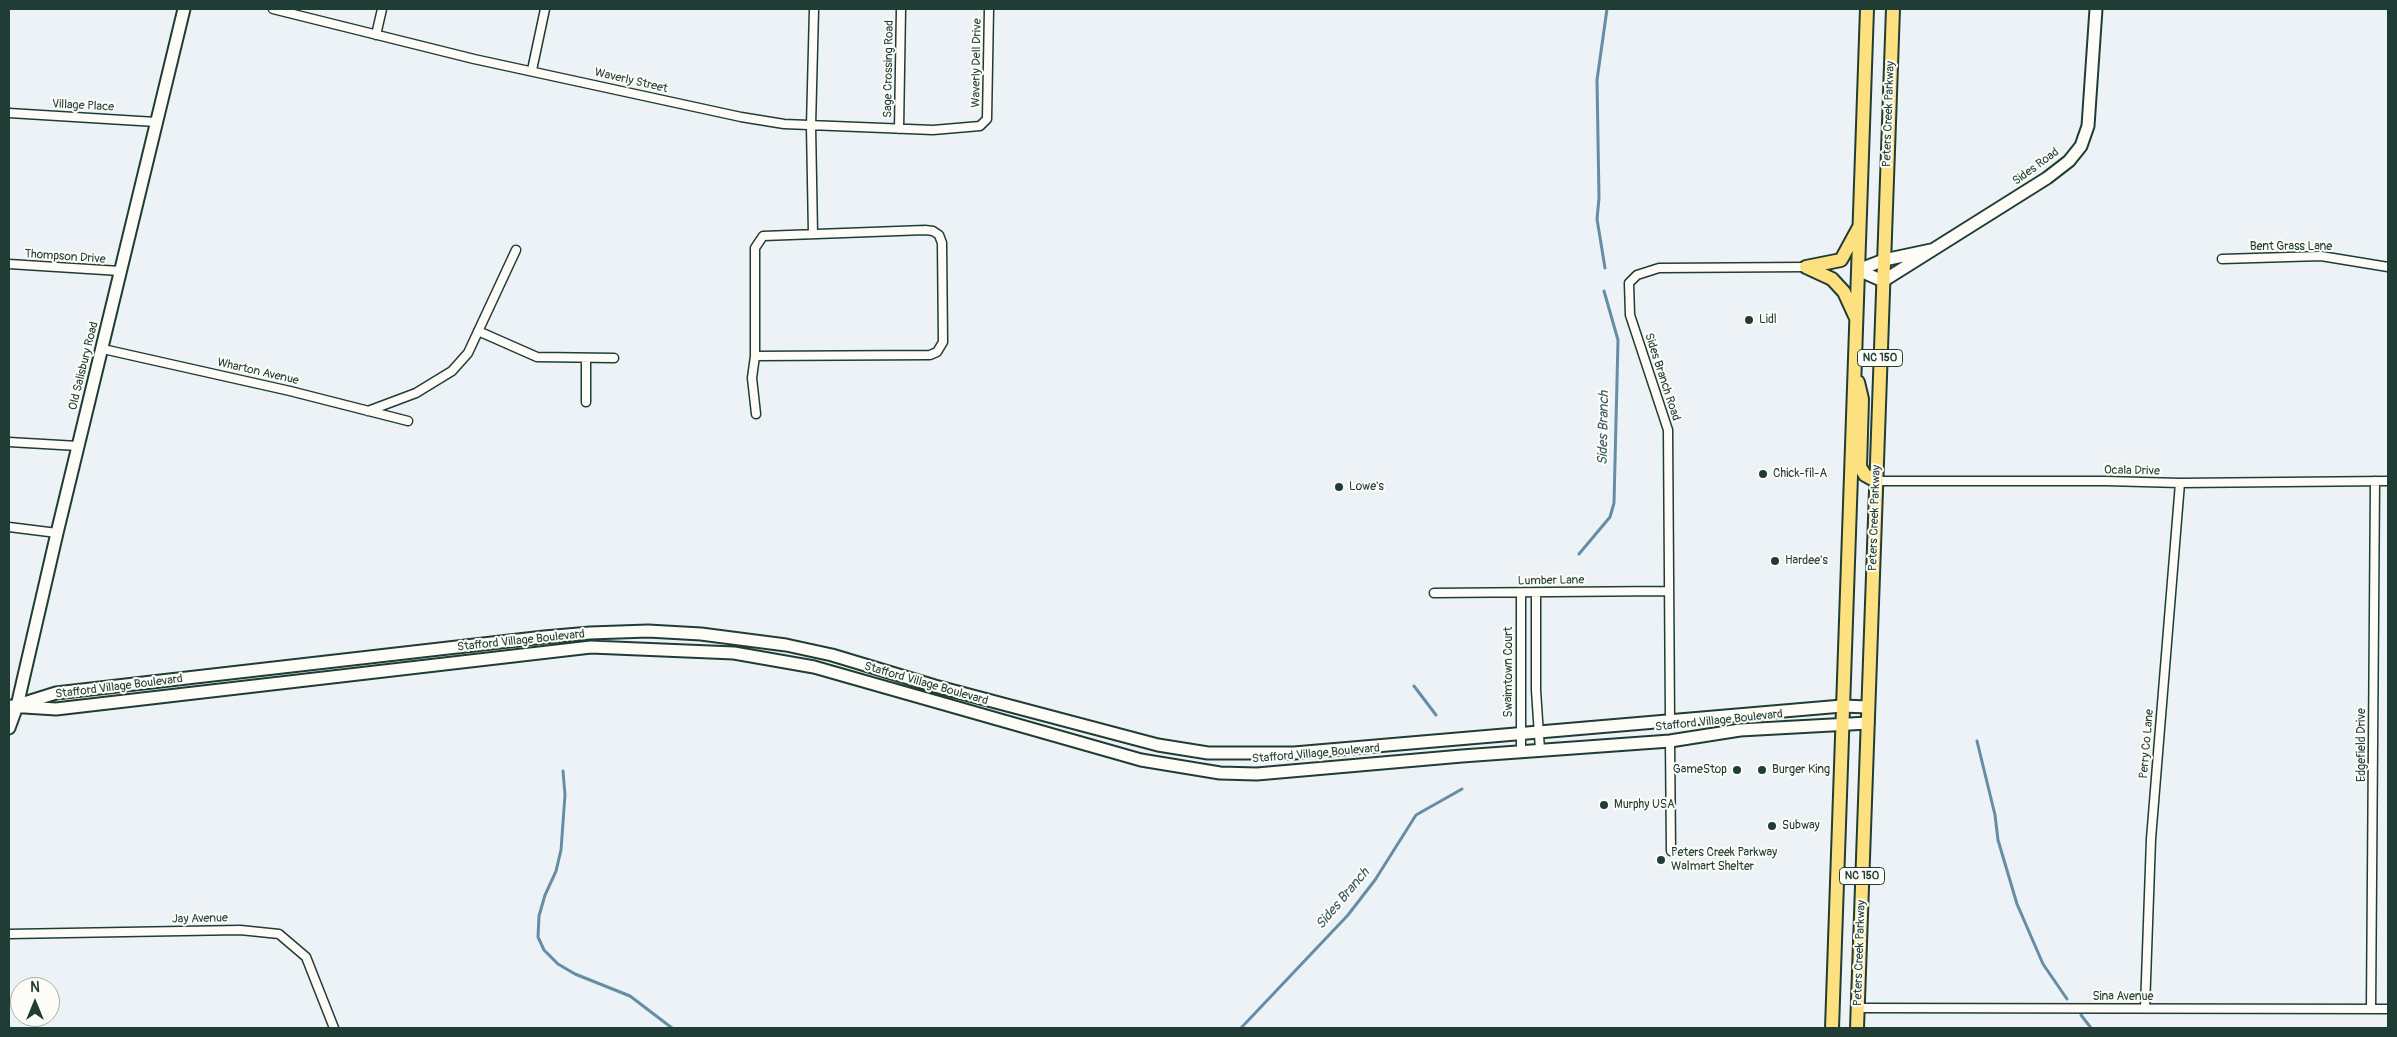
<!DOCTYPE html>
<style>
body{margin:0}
#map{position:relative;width:2397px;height:1037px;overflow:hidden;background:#edf2f7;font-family:Pangolin,sans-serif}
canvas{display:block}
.frame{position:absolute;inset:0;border:10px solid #1f3d34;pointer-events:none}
.north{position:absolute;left:10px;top:977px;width:50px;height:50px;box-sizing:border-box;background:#fdfcf7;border:1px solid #a4b0a9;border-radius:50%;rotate:0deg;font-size:14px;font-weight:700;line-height:20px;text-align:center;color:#1f3d34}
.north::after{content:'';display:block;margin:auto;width:18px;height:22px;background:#1f3d34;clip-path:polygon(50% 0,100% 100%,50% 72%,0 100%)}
</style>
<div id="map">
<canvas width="2397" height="1037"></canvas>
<div class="frame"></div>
<div class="north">N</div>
</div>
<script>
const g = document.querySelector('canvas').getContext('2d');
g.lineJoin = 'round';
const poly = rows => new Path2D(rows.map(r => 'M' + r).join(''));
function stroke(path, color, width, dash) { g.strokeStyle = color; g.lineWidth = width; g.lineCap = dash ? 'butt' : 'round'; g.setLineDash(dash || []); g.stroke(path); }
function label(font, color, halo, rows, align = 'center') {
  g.font = font + ' Pangolin,sans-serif'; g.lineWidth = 4; g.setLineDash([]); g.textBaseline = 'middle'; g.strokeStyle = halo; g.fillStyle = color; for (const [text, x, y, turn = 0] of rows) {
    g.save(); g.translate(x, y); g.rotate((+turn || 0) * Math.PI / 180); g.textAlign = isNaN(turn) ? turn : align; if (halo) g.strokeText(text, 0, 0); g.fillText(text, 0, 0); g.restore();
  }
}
stroke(poly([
 [1605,268,1597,219,1599,198,1597,80,1607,9],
 [1579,554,1610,517,1614,503,1618,340,1604,291],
 [1414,686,1436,715],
 [1977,741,1995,815,1998,840,2017,904,2043,964,2067,999],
 [563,771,565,795,561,850,556,871,545,895,539,916,538,937,544,950,558,964,575,974,630,996,672,1028],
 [2081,1015,2091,1028],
 [1241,1028,1348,915,1375,880,1416,815,1462,789]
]), '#658da4', 3);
const street = poly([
 [273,9,474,59,741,117,784,124,933,130,980,126,987,119,989,9],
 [376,35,382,9],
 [532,70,545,9],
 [9,113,156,122],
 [899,129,901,9],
 [925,230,933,231,939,235,942,243,943,342,937,352,930,355,755,356,755,248,763,236,925,230],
 [813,234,811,126,814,9],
 [2222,259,2321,256,2388,267],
 [9,264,120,271],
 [478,331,537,357,614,358],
 [103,349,290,391,408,421],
 [755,356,752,378,756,414],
 [586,358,586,402],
 [368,411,416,393,452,371,468,353,516,250],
 [9,442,78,446],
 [1876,481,2106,481,2180,483,2388,481],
 [9,527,57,533],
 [1434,593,1667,591],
 [1521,593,1521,752],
 [1536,593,1536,690,1540,750],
 [1670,721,1668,430,1630,315,1629,283,1637,275,1659,268,1806,267],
 [1670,741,1671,851],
 [9,934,240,930,279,934,306,957,334,1028],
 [1858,1008,2388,1009],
 [2145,1008,2151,839,2180,483],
 [2371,1009,2375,481]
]);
const secondary = poly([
 [1858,270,1883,281,2047,178,2069,161,2081,146,2088,126,2096,9],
 [1858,270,1884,260,1931,250],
 [21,704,56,693,544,637,590,633,648,631,701,634,786,645,832,655,935,686,1158,745,1208,753,1294,753,1842,706,1868,707],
 [9,706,56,709,591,647,734,653,814,667,1141,760,1220,773,1257,774,1462,756,1670,741,1740,730,1868,723],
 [9,728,17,706,57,533,184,9]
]);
const primary = poly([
 [1806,267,1832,279,1844,292,1855,316],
 [1806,267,1841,260,1859,227],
 [1858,382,1862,399,1860,467,1865,475,1876,481],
 [1832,1028,1867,9],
 [1857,1028,1893,9]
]);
stroke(street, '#1f3d34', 11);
stroke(secondary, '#1f3d34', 15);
stroke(primary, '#1f3d34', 16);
stroke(street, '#fdfcf7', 8);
stroke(secondary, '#fdfcf7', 11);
stroke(primary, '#fde080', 12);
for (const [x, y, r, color] of [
 [1749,320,5,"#1f3d34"],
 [1763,474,5,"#1f3d34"],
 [1339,487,5,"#1f3d34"],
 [1775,561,5,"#1f3d34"],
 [1737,770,5,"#1f3d34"],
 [1762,770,5,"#1f3d34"],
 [1604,805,5,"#1f3d34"],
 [1772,826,5,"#1f3d34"],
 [1661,860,5,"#1f3d34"]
]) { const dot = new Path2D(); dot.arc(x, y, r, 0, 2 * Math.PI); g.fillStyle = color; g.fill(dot); stroke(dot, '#fdfcf7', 2); }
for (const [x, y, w] of [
 [1880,358,45],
 [1862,876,45]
]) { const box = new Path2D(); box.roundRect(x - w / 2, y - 8.5, w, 17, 4); g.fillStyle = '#fdfcf7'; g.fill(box); stroke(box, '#1f3d34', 1); }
label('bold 11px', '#1f3d34', null, [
 ["NC 150",1880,358],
 ["NC 150",1862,876]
]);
label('12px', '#1f3d34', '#fdfcf7', [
 ["Waverly Dell Drive",977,63,-89],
 ["Sage Crossing Road",889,69,-89],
 ["Waverly Street",631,81,13],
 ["Village Place",83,106,3],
 ["Peters Creek Parkway",1889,114,-88],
 ["Sides Road",2036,167,-36],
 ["Bent Grass Lane",2291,247],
 ["Thompson Drive",65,257,4],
 ["Old Salisbury Road",84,366,-76],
 ["Wharton Avenue",258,372,13],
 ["Sides Branch Road",1662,377,72],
 ["Ocala Drive",2132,471,1],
 ["Peters Creek Parkway",1875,518,-88],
 ["Lumber Lane",1551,581,-1],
 ["Stafford Village Boulevard",521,641,-6],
 ["Swaimtown Court",1509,672,-90],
 ["Stafford Village Boulevard",926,684,16],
 ["Stafford Village Boulevard",119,687,-7],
 ["Stafford Village Boulevard",1719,721,-6],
 ["Perry Co Lane",2147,744,-85],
 ["Edgefield Drive",2362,745,-90],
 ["Stafford Village Boulevard",1316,754,-5],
 ["Jay Avenue",200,919,-1],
 ["Peters Creek Parkway",1860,953,-88],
 ["Sina Avenue",2123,997]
]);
label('12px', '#1f3d34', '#fdfcf7', [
 ["Lidl",1759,320],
 ["Chick-fil-A",1773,474],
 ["Lowe's",1349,487],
 ["Hardee's",1785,561],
 ["GameStop",1727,770,"right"],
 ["Burger King",1772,770],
 ["Murphy USA",1614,805],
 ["Subway",1782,826],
 ["Peters Creek Parkway",1671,853],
 ["Walmart Shelter",1671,867]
], 'left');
label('italic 14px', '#3c5e63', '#fdfcf7', [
 ["Sides Branch",1604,428,-89],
 ["Sides Branch",1343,899,-50]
]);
</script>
